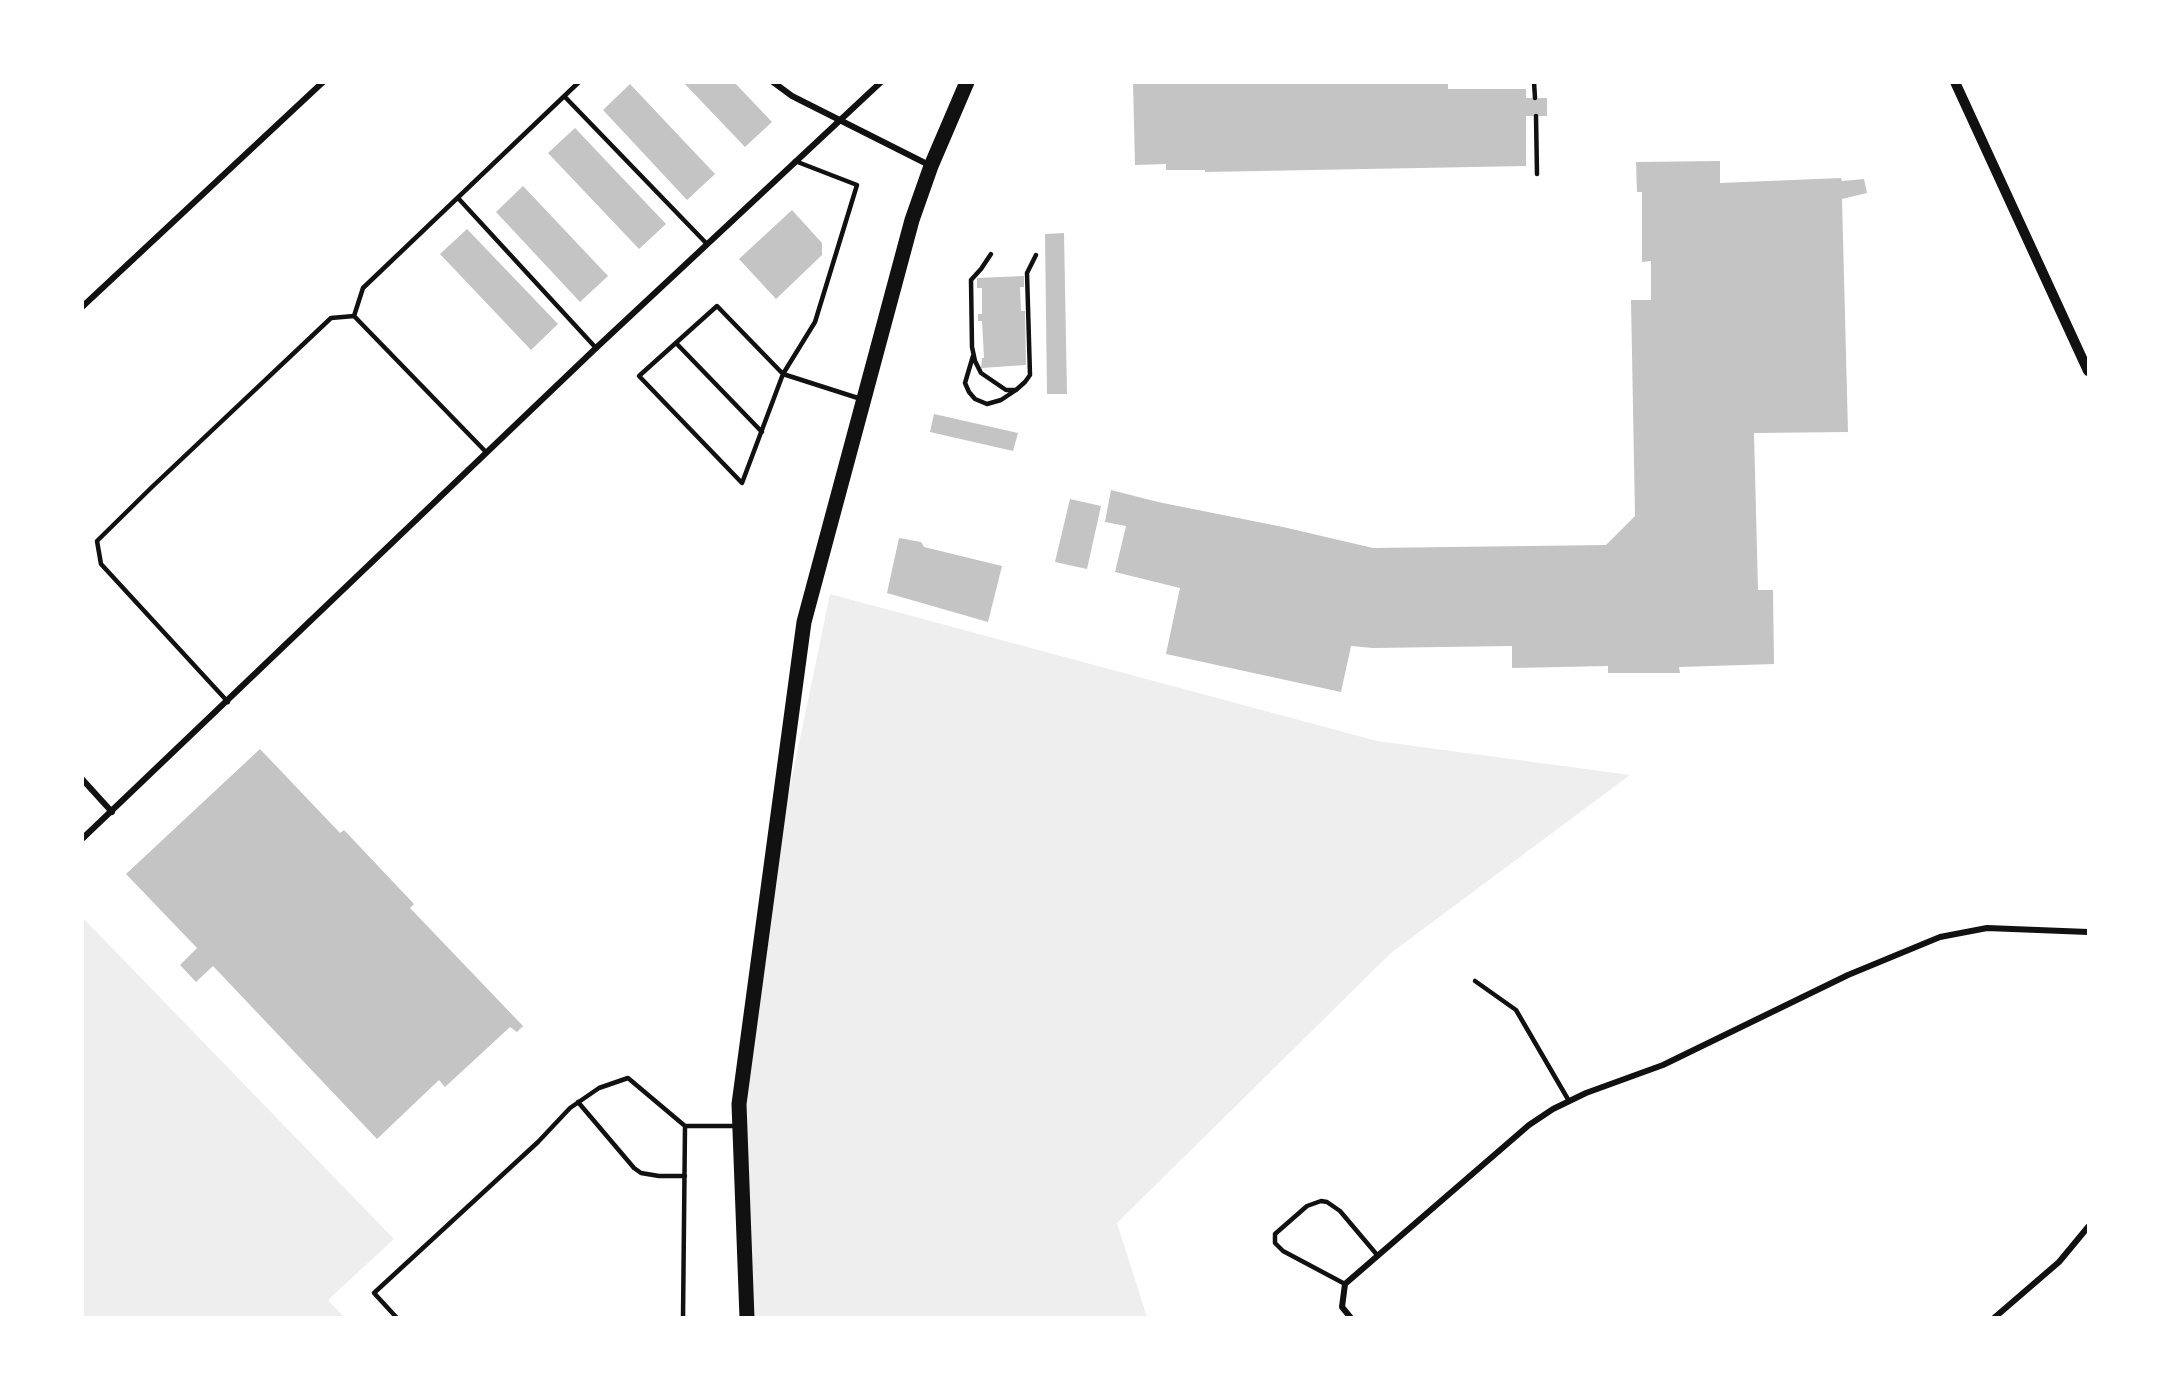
<!DOCTYPE html>
<style>
body{margin:0}
#map{position:relative;width:2171px;height:1400px;overflow:hidden;background:#fff;font-family:"Noto Sans",sans-serif}
canvas{display:block}
.frame{position:absolute;inset:0;border:84px solid #fff;pointer-events:none}
</style>
<div id="map">
<canvas width="2171" height="1400"></canvas>
<div class="frame"></div>
</div>
<script>
const g = document.querySelector('canvas').getContext('2d');
g.lineJoin = 'round';
function fillPath(path, color) { g.fillStyle = color; g.fill(path, 'evenodd'); }
const poly = rows => new Path2D(rows.map(r => 'M' + r).join(''));
function stroke(path, color, width, dash) { g.strokeStyle = color; g.lineWidth = width; g.lineCap = dash ? 'butt' : 'round'; g.setLineDash(dash || []); g.stroke(path); }
fillPath(poly([
 [830,594,1377,741,1630,775,1391,953,1117,1223,1147,1317,747,1318,739,1104,768,893],
 [83,918,394,1239,328,1300,344,1317,83,1317]
]), '#eee');
fillPath(poly([
 [683,82,734,82,772,122,745,147],
 [1133,82,1448,82,1448,89,1526,89,1526,98,1547,98,1547,116,1526,116,1526,166,1205,172,1205,170,1166,170,1166,164,1135,165],
 [630,84,715,174,687,200,603,110],
 [575,128,666,224,639,249,548,153],
 [1720,161,1720,183,1841,178,1842,181,1864,179,1867,193,1842,199,1848,432,1754,433,1758,590,1773,590,1774,664,1679,667,1680,673,1608,673,1608,666,1512,668,1512,646,1373,648,1351,646,1341,692,1166,654,1180,588,1115,572,1126,526,1105,522,1111,490,1158,502,1283,527,1373,548,1606,545,1635,516,1631,300,1651,300,1651,261,1642,262,1642,192,1637,192,1636,162],
 [523,186,608,276,580,302,496,212],
 [792,210,822,243,822,255,776,299,739,259],
 [467,229,558,324,531,350,440,254],
 [1064,233,1067,394,1047,394,1045,234],
 [1024,276,1024,287,1020,287,1021,311,1025,311,1026,365,981,368,982,358,984,358,982,321,978,321,978,314,982,314,982,288,977,288,977,278],
 [934,414,1018,433,1013,451,930,432],
 [1070,499,1101,506,1087,569,1055,562],
 [899,538,921,542,924,547,1002,566,988,622,887,593],
 [260,749,340,833,344,830,414,904,410,908,523,1026,517,1032,510,1027,445,1087,439,1080,377,1139,213,966,196,982,180,965,197,948,126,874]
]), '#c4c4c4');
stroke(poly([
 [1534,82,1535,98],
 [565,97,707,244],
 [1536,116,1537,174],
 [795,161,857,185,815,322,783,374,742,483,639,376,717,306,783,374,861,399],
 [458,198,596,348],
 [991,254,981,269,971,280,972,347,975,361,981,373,1006,390,1016,390,1025,382,1030,375,1027,273,1036,255],
 [354,316,363,288,579,82],
 [676,343,762,432],
 [973,356,965,383,969,392,975,399,987,404,1001,400,1016,390],
 [228,702,101,564,97,541,152,487,331,318,354,316,486,452],
 [1475,981,1516,1010,1569,1101],
 [578,1102,634,1168,641,1173,659,1176,685,1176],
 [1345,1284,1283,1251,1275,1243,1275,1234,1307,1206,1321,1201,1327,1202,1340,1211,1378,1256],
 [397,1318,374,1293,538,1142,570,1108,599,1088,628,1078,685,1126],
 [683,1318,685,1126,737,1126]
]), '#111', 4.5);
stroke(poly([
 [773,82,792,96,931,166],
 [82,307,323,82],
 [82,779,112,812],
 [82,839,596,348,881,82],
 [1351,1318,1342,1307,1345,1284,1529,1125,1553,1109,1586,1093,1663,1065,1848,975,1940,937,1987,928,2088,932],
 [1994,1318,2059,1262,2088,1227]
]), '#111', 6);
stroke(poly([
 [1955,82,2088,371]
]), '#111', 10);
stroke(poly([
 [747,1318,739,1104,804,622,912,220,931,166,967,82]
]), '#111', 15);
</script>
